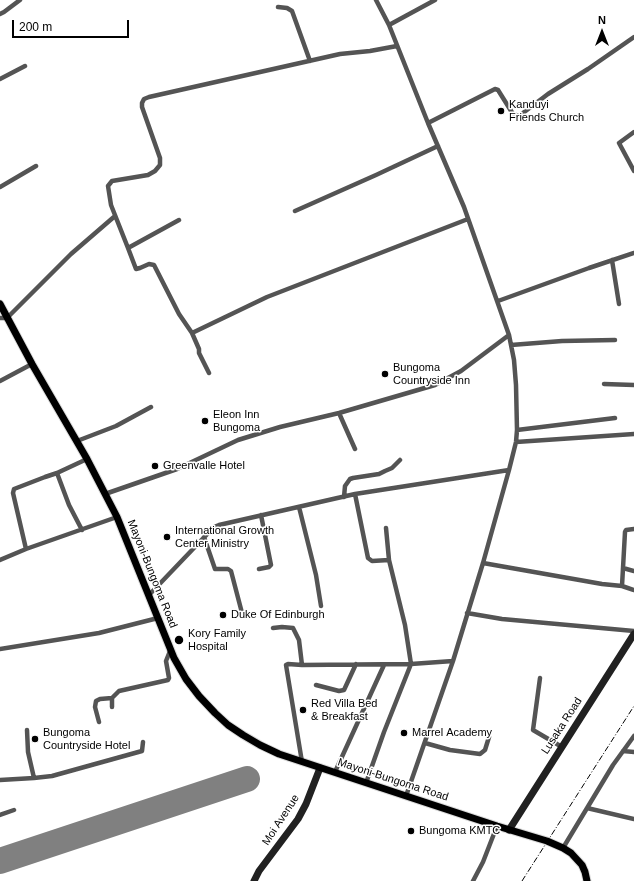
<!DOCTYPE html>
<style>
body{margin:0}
#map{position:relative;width:634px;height:881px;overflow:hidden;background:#fff;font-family:Arial,sans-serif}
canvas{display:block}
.north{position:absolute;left:582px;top:12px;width:40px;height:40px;-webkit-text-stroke:3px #fff;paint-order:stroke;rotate:0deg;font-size:11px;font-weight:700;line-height:16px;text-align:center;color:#000}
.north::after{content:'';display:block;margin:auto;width:14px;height:18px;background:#000;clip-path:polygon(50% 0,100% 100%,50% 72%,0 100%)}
.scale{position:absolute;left:12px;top:20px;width:117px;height:18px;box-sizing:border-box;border:2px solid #000;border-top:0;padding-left:5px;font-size:12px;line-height:14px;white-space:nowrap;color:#000;-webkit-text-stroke:3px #fff;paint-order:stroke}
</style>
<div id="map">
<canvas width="634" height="881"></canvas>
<div class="north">N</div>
<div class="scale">200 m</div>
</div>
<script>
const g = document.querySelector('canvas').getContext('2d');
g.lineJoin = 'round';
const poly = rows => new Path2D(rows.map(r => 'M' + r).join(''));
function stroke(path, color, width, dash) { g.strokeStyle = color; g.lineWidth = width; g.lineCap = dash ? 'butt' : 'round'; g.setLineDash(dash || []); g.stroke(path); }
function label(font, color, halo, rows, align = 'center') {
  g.font = font + ' Arial,sans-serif'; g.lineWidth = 3; g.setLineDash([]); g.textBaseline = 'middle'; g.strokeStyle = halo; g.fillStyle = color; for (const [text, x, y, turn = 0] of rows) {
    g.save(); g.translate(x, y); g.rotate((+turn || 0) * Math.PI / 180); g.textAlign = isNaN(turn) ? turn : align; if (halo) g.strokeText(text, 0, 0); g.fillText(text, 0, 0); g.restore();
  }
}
stroke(poly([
 [0,861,247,779]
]), '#808080', 26);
const primary = poly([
 [0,304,32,364,87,459,117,517,174,658,186,679,199,696,215,713,228,725,243,735,260,745,279,754,497,826,547,841,563,848,571,853,582,865,585,872,587,881]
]);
stroke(primary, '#dbdbdb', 9);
stroke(poly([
 [376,0,389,25,428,123,464,207,509,335,514,360,516,385,517,430,516,442,509,470,483,563,453,661,406,796],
 [278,7,287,8,292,11,310,61],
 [0,14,4,12,20,0],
 [389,25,435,0],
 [0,79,25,66],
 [428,123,495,89,498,90,513,114,519,116,548,94,588,69,634,37],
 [634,132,619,143,634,171],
 [0,187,36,166],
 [295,211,376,175,438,146],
 [179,220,128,248,136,269,140,268,149,264,154,265,179,314,192,333,199,349,199,353,209,373],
 [128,248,111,205,108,186,112,181,148,175,155,171,160,165,160,158,142,107,142,103,144,99,149,97,340,54,370,51,397,46],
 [612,260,619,304],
 [498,301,589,268,634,253],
 [0,318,7,318,71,254,115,216],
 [192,333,267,297,468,219],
 [511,345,562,341,615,340],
 [0,381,32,364],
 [604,384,634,385],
 [339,413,355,449],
 [517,430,615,418],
 [77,441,116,426,151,407],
 [516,442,634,434],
 [57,473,69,505,82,530],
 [105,494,177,469,238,440,280,427,339,413,435,385,461,371,509,335],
 [355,494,368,558,372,561,389,560],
 [344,497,345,486,350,479,353,478,379,474,385,471,392,468,400,460],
 [299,507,316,575,321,606],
 [204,537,215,569,228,569,231,571,242,613],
 [26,549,117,517],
 [0,560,26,549,13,493,14,489,45,477,57,473,87,459],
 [483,563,602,584,622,586,634,590],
 [623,568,634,571],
 [259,569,269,567,271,565,261,515],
 [622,586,625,532,626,530,634,529],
 [149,595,214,527,219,525,355,494,509,470],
 [467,613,502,619,634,631],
 [273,628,282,627,293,628,299,640,302,665],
 [0,649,99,633,158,618],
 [540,678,533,730,562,747],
 [316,685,339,691,344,690,356,664],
 [112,707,112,698,119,691,168,680,169,678,166,661,170,651],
 [99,722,95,707,96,701,100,699,112,698],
 [425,743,450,750,480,754,485,750,489,737],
 [623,751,634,752],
 [302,762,286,665,288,664,302,665,411,664,453,661],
 [335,772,384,665],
 [34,778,52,776,142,751,143,742],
 [0,780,34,778,28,752,27,730],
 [366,783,384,732,411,664,405,625,389,560,386,528],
 [587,808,634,819],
 [0,815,14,810],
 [563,848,613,765,634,736],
 [473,881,483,862,497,826]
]), '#545454', 4.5);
stroke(poly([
 [509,830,634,634],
 [254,881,259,871,298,819,306,804,320,768]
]), '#212121', 7);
stroke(primary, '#000', 7);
stroke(poly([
 [522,881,634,706]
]), '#000', 1, [6, 2, 1, 2]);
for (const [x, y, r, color] of [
 [501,111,4,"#000"],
 [385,374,4,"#000"],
 [205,421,4,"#000"],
 [155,466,4,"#000"],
 [167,537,4,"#000"],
 [223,615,4,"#000"],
 [179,640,5,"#000"],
 [303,710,4,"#000"],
 [404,733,4,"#000"],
 [35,739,4,"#000"],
 [411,831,4,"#000"]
]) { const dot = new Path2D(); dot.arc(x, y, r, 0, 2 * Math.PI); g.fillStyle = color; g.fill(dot); stroke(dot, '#fff', 1.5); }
label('11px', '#000', '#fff', [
 ["Kanduyi",509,105],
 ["Friends Church",509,118],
 ["Bungoma",393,368],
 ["Countryside Inn",393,381],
 ["Eleon Inn",213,415],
 ["Bungoma",213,428],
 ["Greenvalle Hotel",163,466],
 ["International Growth",175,531],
 ["Center Ministry",175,544],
 ["Duke Of Edinburgh",231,615],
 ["Kory Family",188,634],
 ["Hospital",188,647],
 ["Red Villa Bed",311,704],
 ["& Breakfast",311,717],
 ["Bungoma",43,733],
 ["Countryside Hotel",43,746],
 ["Marrel Academy",412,733],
 ["Bungoma KMTC",419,831]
], 'left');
label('11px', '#000', '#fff', [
 ["Mayoni-Bungoma Road",152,574,68],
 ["Lusaka Road",562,726,-57],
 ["Mayoni-Bungoma Road",393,780,18],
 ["Moi Avenue",281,820,-57]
]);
</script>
